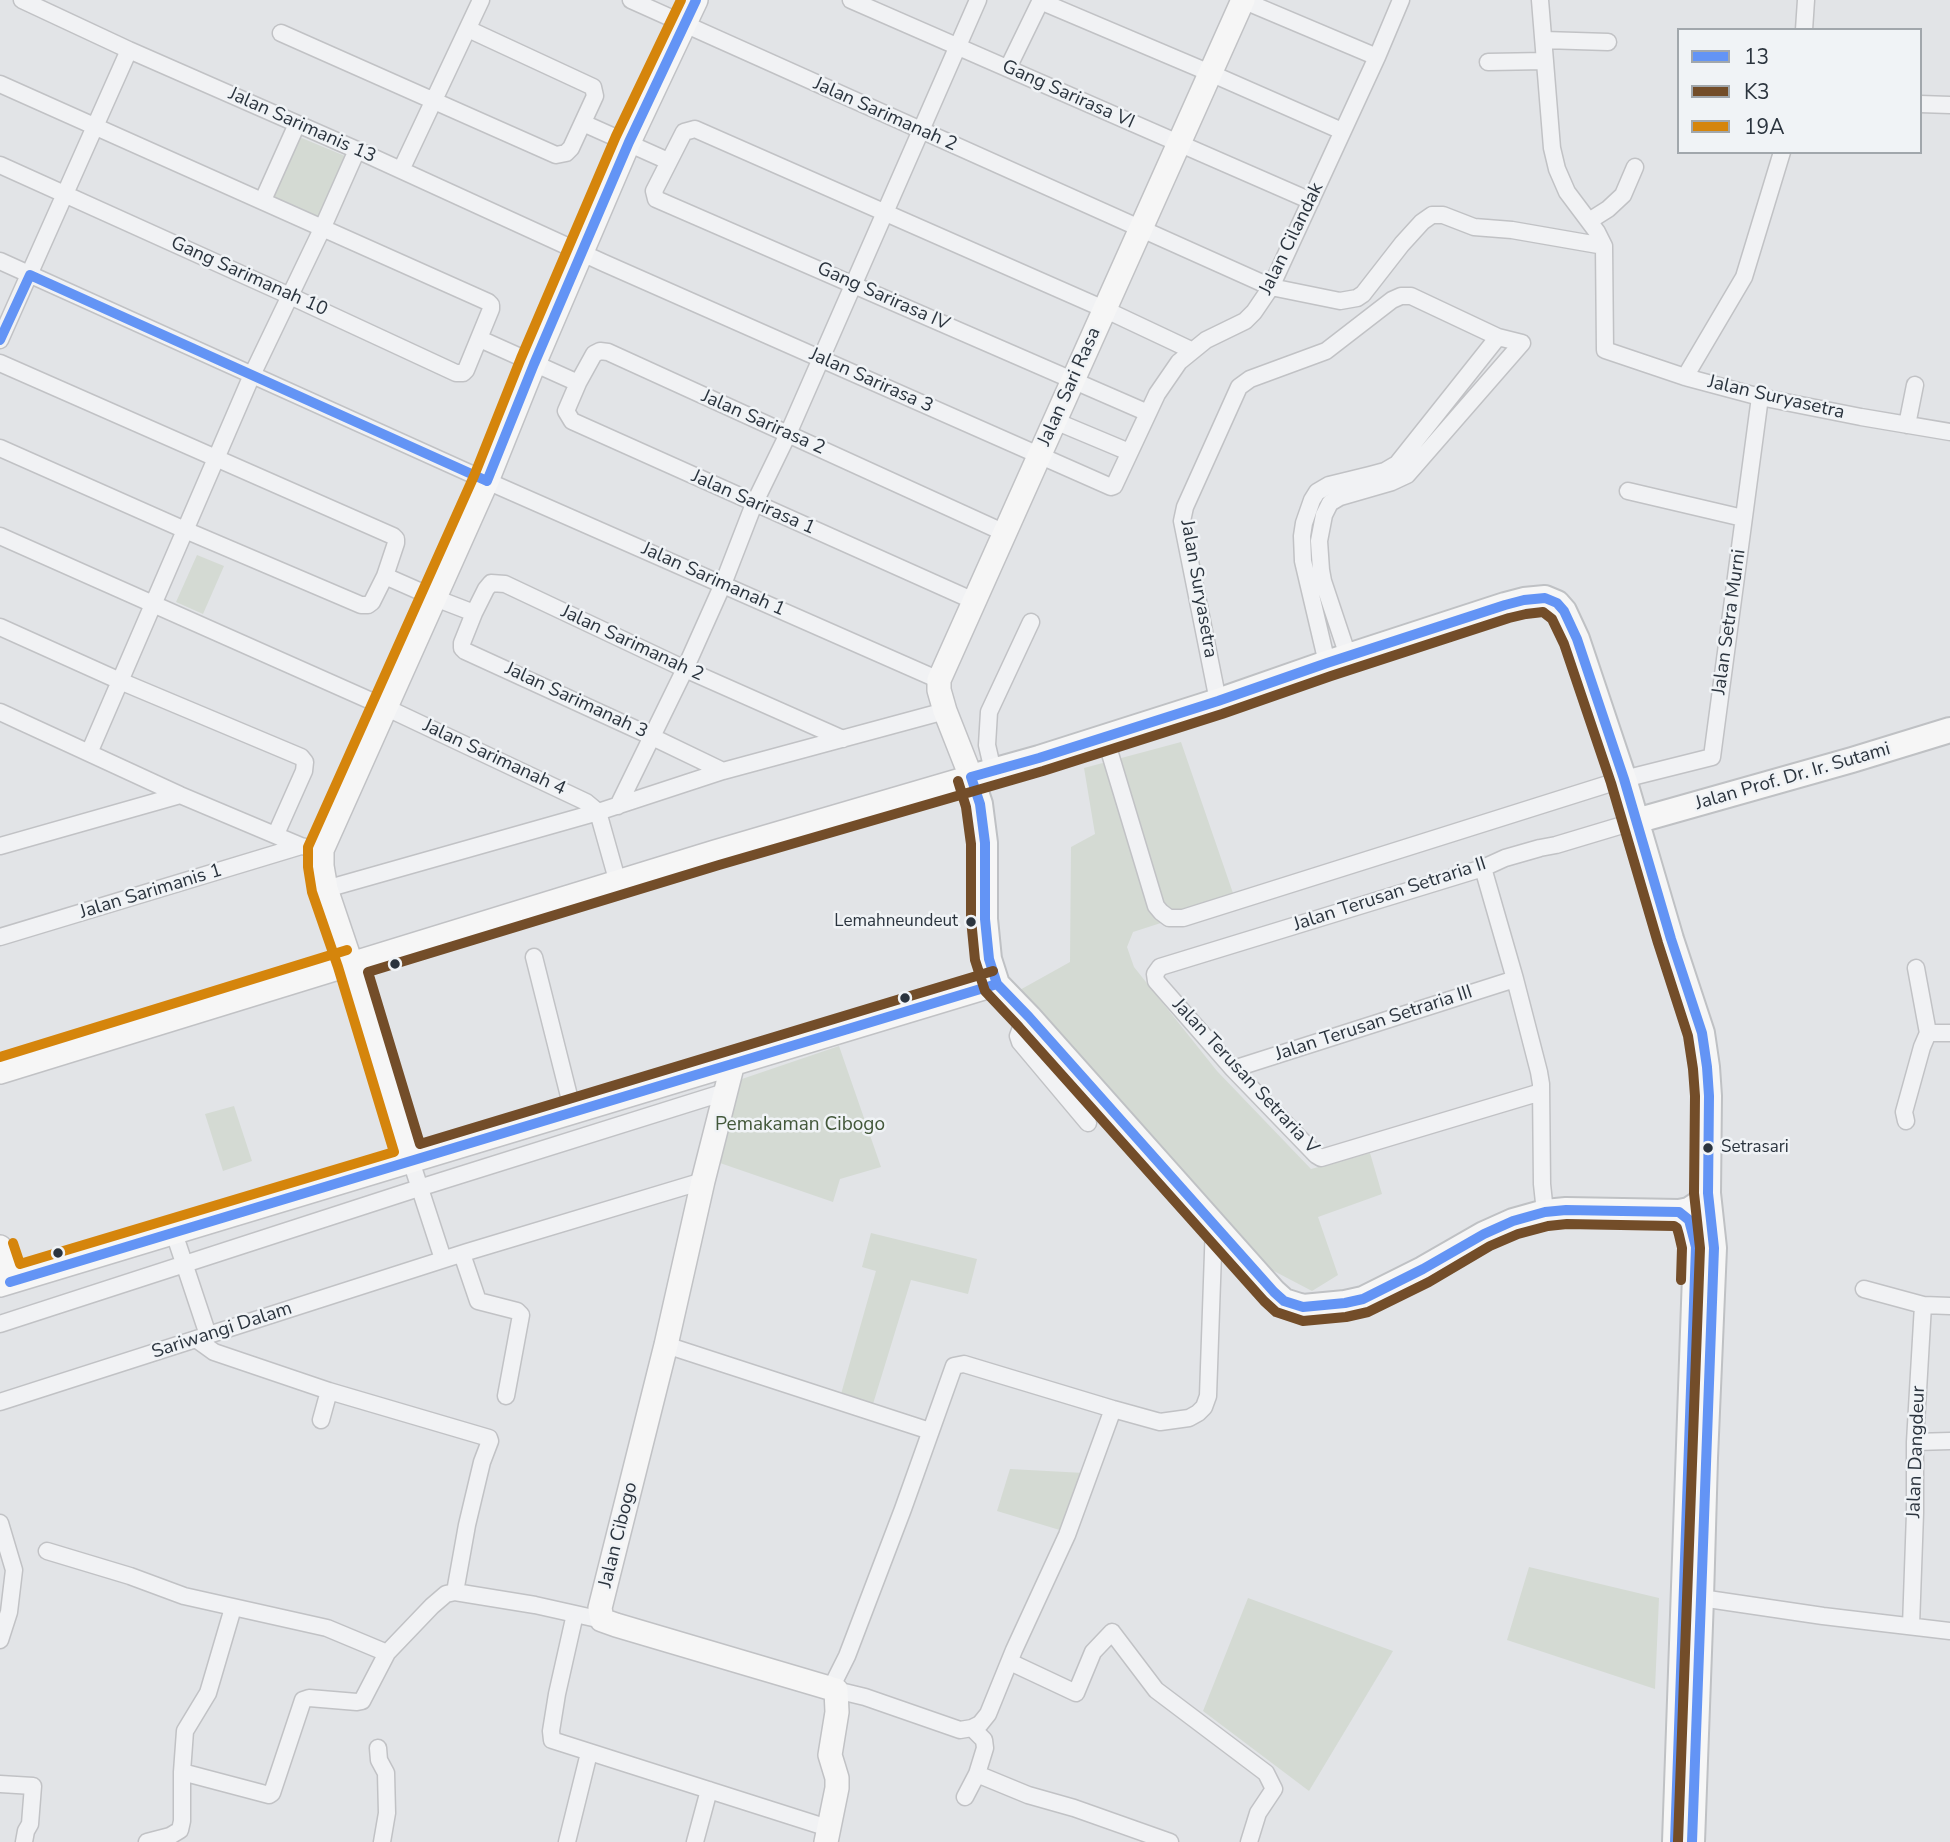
<!DOCTYPE html>
<style>
body{margin:0}
#map{position:relative;width:1950px;height:1842px;overflow:hidden;background:#e2e4e7;font-family:"Nunito Sans",sans-serif}
canvas{display:block}
.legend{position:absolute;left:1677px;top:28px;width:245px;height:126px;box-sizing:border-box;background:#f0f3f6;border:2px solid #a1a7ac;margin:0;padding:9px 12px;list-style:none;font-size:21px;color:#2b343e}
.legend li{display:flex;align-items:center;gap:14px;height:35px}
.legend b{width:35px;border:2px solid #a1a7ac}
</style>
<div id="map">
<canvas width="1950" height="1842"></canvas>
<ul class="legend">
<li><b style="height:9px;background:#6394f5"></b>13</li>
<li><b style="height:9px;background:#734d29"></b>K3</li>
<li><b style="height:9px;background:#d5850c"></b>19A</li>
</ul>
</div>
<script>
const g = document.querySelector('canvas').getContext('2d');
g.lineJoin = 'round';
function fillPath(path, color) { g.fillStyle = color; g.fill(path, 'evenodd'); }
const poly = rows => new Path2D(rows.map(r => 'M' + r).join(''));
function stroke(path, color, width, dash) { g.strokeStyle = color; g.lineWidth = width; g.lineCap = dash ? 'butt' : 'round'; g.setLineDash(dash || []); g.stroke(path); }
function label(font, color, halo, rows, align = 'center') {
  g.font = font + ' "Nunito Sans",sans-serif'; g.lineWidth = 5; g.setLineDash([]); g.textBaseline = 'middle'; g.strokeStyle = halo; g.fillStyle = color; for (const [text, x, y, turn = 0] of rows) {
    g.save(); g.translate(x, y); g.rotate((+turn || 0) * Math.PI / 180); g.textAlign = isNaN(turn) ? turn : align; if (halo) g.strokeText(text, 0, 0); g.fillText(text, 0, 0); g.restore();
  }
}
fillPath(poly([
 [297,136,345,156,318,219,271,199],
 [197,555,224,566,203,614,176,602],
 [1181,742,1235,899,1133,932,1127,947,1134,967,1217,1071,1311,1169,1370,1153,1382,1194,1318,1217,1338,1275,1312,1291,1270,1269,1139,1127,1018,991,1070,962,1071,847,1095,834,1084,768],
 [839,1046,881,1167,840,1179,833,1202,720,1163,739,1080],
 [234,1106,252,1161,223,1171,205,1114],
 [871,1233,977,1259,968,1294,911,1280,873,1404,841,1394,876,1271,862,1267],
 [1010,1469,1084,1473,1063,1531,997,1511],
 [1529,1567,1659,1598,1655,1689,1507,1640],
 [1248,1598,1393,1651,1309,1791,1203,1711]
]), '#d4dad3');
const street = poly([
 [22,0,129,50,357,150,604,263,1111,487,1114,486,1157,394,1179,362,1206,340,1245,321,1254,312,1271,287,1377,57,1401,0],
 [631,0,1271,287,1340,301,1357,298,1363,294,1402,244,1422,222,1432,215,1443,215,1474,227,1512,230,1604,246],
 [851,0,1311,201],
 [1242,0,1377,57],
 [1540,0,1552,148,1557,169,1567,192,1597,232,1604,246,1605,350,1685,377,1760,397,1861,417,1950,432],
 [1040,1,1210,73,1342,131],
 [1804,30,1806,0],
 [281,33,556,155,566,153,571,148,595,96,593,87,468,29],
 [1544,40,1608,42],
 [1488,62,1545,61],
 [1008,68,1041,0],
 [0,84,488,302,491,305,491,309,466,370,463,373,456,373,290,296,0,165],
 [1920,104,1950,105],
 [583,123,668,161],
 [401,170,481,0],
 [263,200,297,124],
 [1589,221,1608,209,1623,195,1635,167],
 [0,261,487,481,939,680],
 [480,339,578,383],
 [0,340,129,50],
 [0,363,393,536,396,539,396,543,385,576,372,602,368,605,361,605,185,530,0,448],
 [1685,377,1744,277,1782,152],
 [1148,413,656,199,654,191,684,132,695,129,1104,309,1191,350],
 [1055,421,1129,452],
 [1907,425,1915,385],
 [1628,491,1743,518],
 [0,536,387,708,586,802,598,812,618,883],
 [385,576,435,598,474,613,486,589,491,583,505,584,685,669,843,739],
 [974,601,572,421,566,411,578,383,594,354,600,351,608,352,1005,533],
 [474,613,462,643,462,648,465,651,642,732,723,771],
 [0,627,120,681,301,757,305,762,304,771,276,834],
 [1327,663,1303,561,1302,536,1304,523,1312,500,1317,492,1329,485,1370,475,1385,471,1397,464,1498,337],
 [1218,701,1182,521,1185,507,1239,387,1250,379,1326,351,1392,300,1401,296,1411,296,1498,337,1522,343,1407,475,1392,482,1340,497,1330,503,1324,515,1319,541,1321,570,1323,581,1348,656],
 [0,712,180,795,301,846,322,850],
 [1105,737,1156,906,1161,912,1169,918,1183,918,1624,779,1712,757,1760,397],
 [89,753,252,375,322,229,357,150],
 [993,771,987,745,989,712,1031,622],
 [618,806,685,669,723,584,754,504,788,434,978,0],
 [0,846,180,795],
 [1483,868,1515,979,1539,1072,1541,1084,1542,1184,1545,1212],
 [326,889,598,812,723,771,945,711],
 [0,937,301,846],
 [534,957,573,1112],
 [1029,1017,1022,1025,1018,1036,1020,1042,1088,1123],
 [1928,1033,1950,1033],
 [1233,1069,1515,979],
 [1541,1092,1321,1158,1316,1155,1233,1069,1156,981,1155,974,1160,967,1483,868,1505,858,1540,848,1556,845,1636,821],
 [1906,1121,1904,1112,1922,1047,1928,1033,1916,968],
 [411,1161,443,1259],
 [174,1233,208,1335],
 [462,1254,478,1301,517,1311,521,1315,506,1396],
 [1864,1289,1923,1305],
 [0,1324,419,1188,725,1092],
 [196,1339,214,1352,329,1391,321,1420],
 [666,1345,930,1431],
 [329,1391,489,1438,490,1441,482,1462,467,1525,455,1592],
 [0,1402,467,1252,703,1181],
 [1915,1442,1950,1441],
 [0,1523,14,1570,9,1612,0,1640],
 [47,1551,130,1576,184,1596,327,1628,387,1653],
 [1701,1598,1823,1616,1950,1631],
 [575,1614,557,1694,551,1731,552,1740,828,1828],
 [1911,1626,1915,1513,1915,1442,1923,1305,1950,1306],
 [1010,1662,1076,1693,1093,1652,1112,1632,1156,1690,1266,1773,1274,1789,1258,1813,1249,1842],
 [831,1688,847,1656,903,1509,954,1366,964,1364,1113,1409,1160,1422,1189,1418,1198,1413,1204,1407,1208,1396,1214,1224],
 [836,1690,865,1697,960,1730,972,1728,980,1724,988,1714,1014,1650,1067,1535,1113,1409],
 [378,1748,379,1760,386,1773,387,1813,382,1842],
 [182,1772,269,1795,272,1793,303,1700,309,1698,357,1702,362,1701,387,1653,432,1606,446,1594,455,1592,535,1605,602,1620],
 [977,1774,1028,1795,1074,1808,1170,1842],
 [0,1784,33,1786,30,1824,26,1831,24,1842],
 [965,1797,977,1774,985,1748,984,1740,972,1728],
 [147,1842,170,1836,180,1830,182,1821,182,1772,185,1731,208,1693,233,1608],
 [567,1842,589,1753],
 [695,1842,709,1790]
]);
const secondary = poly([
 [733,1063,703,1181,666,1345,600,1608,602,1620,616,1625,836,1690,837,1712,830,1755,837,1778,837,1788,826,1842],
 [0,1072,715,852,971,777,945,711,939,690,939,680,1243,0],
 [411,1161,351,963,326,889,322,866,322,850,487,481,534,364,629,142,696,0],
 [0,1247,10,1282],
 [0,1285,997,984]
]);
const primary = poly([
 [1636,821,1852,760,1950,730],
 [1675,1842,1696,1247,1693,1231,1689,1220,1679,1212],
 [1692,1842,1701,1598,1705,1458,1714,1248,1708,1193,1709,1096,1707,1067,1702,1033,1671,939,1624,779,1577,639,1564,611,1557,603,1545,598,1524,600,1505,605,1327,663,1218,701,1039,758,971,777,980,804,985,843,985,919,989,959,997,984,1029,1017,1274,1292,1284,1301,1303,1307,1345,1303,1363,1299,1423,1269,1484,1234,1513,1221,1545,1212,1566,1210,1679,1212,1689,1210,1698,1204,1708,1193]
]);
stroke(street, '#c1c2c5', 19);
stroke(secondary, '#c1c2c5', 26);
stroke(primary, '#bfc1c4', 28);
stroke(street, '#f1f2f4', 16);
stroke(secondary, '#f6f6f6', 23);
stroke(primary, '#f6f6f6', 24);
stroke(poly([
 [30,275,487,481],
 [0,340,30,275],
 [487,481,534,364,629,142,696,0],
 [10,1282,997,984],
 [1675,1842,1696,1247,1689,1220,1679,1212,1566,1210,1545,1212,1513,1221,1484,1234,1423,1269,1363,1299,1345,1303,1303,1307,1284,1301,1274,1292,1029,1017,997,984,989,959,985,919,985,843,980,804,971,777,1039,758,1218,701,1327,663,1505,605,1524,600,1545,598,1557,603,1564,611,1577,639,1624,779,1671,939,1702,1033,1707,1067,1709,1096,1708,1193,1714,1248,1692,1842]
]), '#6394f5', 10);
stroke(poly([
 [958,781,966,807,971,844,971,919,975,960,985,991,1019,1027,1264,1301,1276,1312,1303,1321,1346,1317,1368,1312,1429,1282,1490,1246,1518,1234,1548,1226,1567,1224,1674,1226,1677,1228,1679,1235,1682,1248,1681,1280],
 [993,971,420,1144,368,972,719,865,1043,771,1222,714,1331,676,1509,618,1526,614,1543,612,1552,619,1564,644,1611,783,1658,943,1688,1036,1693,1069,1695,1096,1694,1193,1700,1248,1678,1841]
]), '#734d29', 10);
stroke(poly([
 [0,1057,347,950],
 [13,1243,20,1264,394,1152,338,967,312,892,308,867,308,847,474,476,521,358,616,136,681,0]
]), '#d5850c', 10);
for (const [x, y, r, color] of [
 [971,922,6,"#2b343e"],
 [395,964,6,"#2b343e"],
 [905,998,6,"#2b343e"],
 [1708,1148,6,"#2b343e"],
 [58,1253,6,"#2b343e"]
]) { const dot = new Path2D(); dot.arc(x, y, r, 0, 2 * Math.PI); g.fillStyle = color; g.fill(dot); stroke(dot, '#f0f3f6', 2.5); }
label('17px', '#2b343e', '#f0f3f6', [
 ["Lemahneundeut",958,922],
 ["Setrasari",1721,1148,"left"]
], 'right');
label('19px', '#2b343e', '#f0f3f6', [
 ["Gang Sarirasa VI",1068,95,24],
 ["Jalan Sarimanah 2",885,115,24],
 ["Jalan Sarimanis 13",302,126,24],
 ["Jalan Cilandak",1292,239,-64],
 ["Gang Sarimanah 10",249,277,24],
 ["Gang Sarirasa IV",883,297,24],
 ["Jalan Sarirasa 3",871,381,24],
 ["Jalan Sari Rasa",1070,387,-66],
 ["Jalan Suryasetra",1776,398,13],
 ["Jalan Sarirasa 2",763,423,24],
 ["Jalan Sarirasa 1",753,503,24],
 ["Jalan Sarimanah 1",713,580,24],
 ["Jalan Suryasetra",1198,589,80],
 ["Jalan Setra Murni",1730,622,-82],
 ["Jalan Sarimanah 2",632,644,25],
 ["Jalan Sarimanah 3",576,701,25],
 ["Jalan Sarimanah 4",494,758,25],
 ["Jalan Prof. Dr. Ir. Sutami",1793,777,-16],
 ["Jalan Sarimanis 1",151,892,-17],
 ["Jalan Terusan Setraria II",1390,895,-18],
 ["Jalan Terusan Setraria III",1374,1024,-18],
 ["Jalan Terusan Setraria V",1245,1077,47],
 ["Sariwangi Dalam",222,1331,-18],
 ["Jalan Dangdeur",1917,1452,-88],
 ["Jalan Cibogo",619,1535,-76]
]);
label('19px', '#43583a', '#f0f3f6', [
 ["Pemakaman Cibogo",800,1125]
]);
</script>
